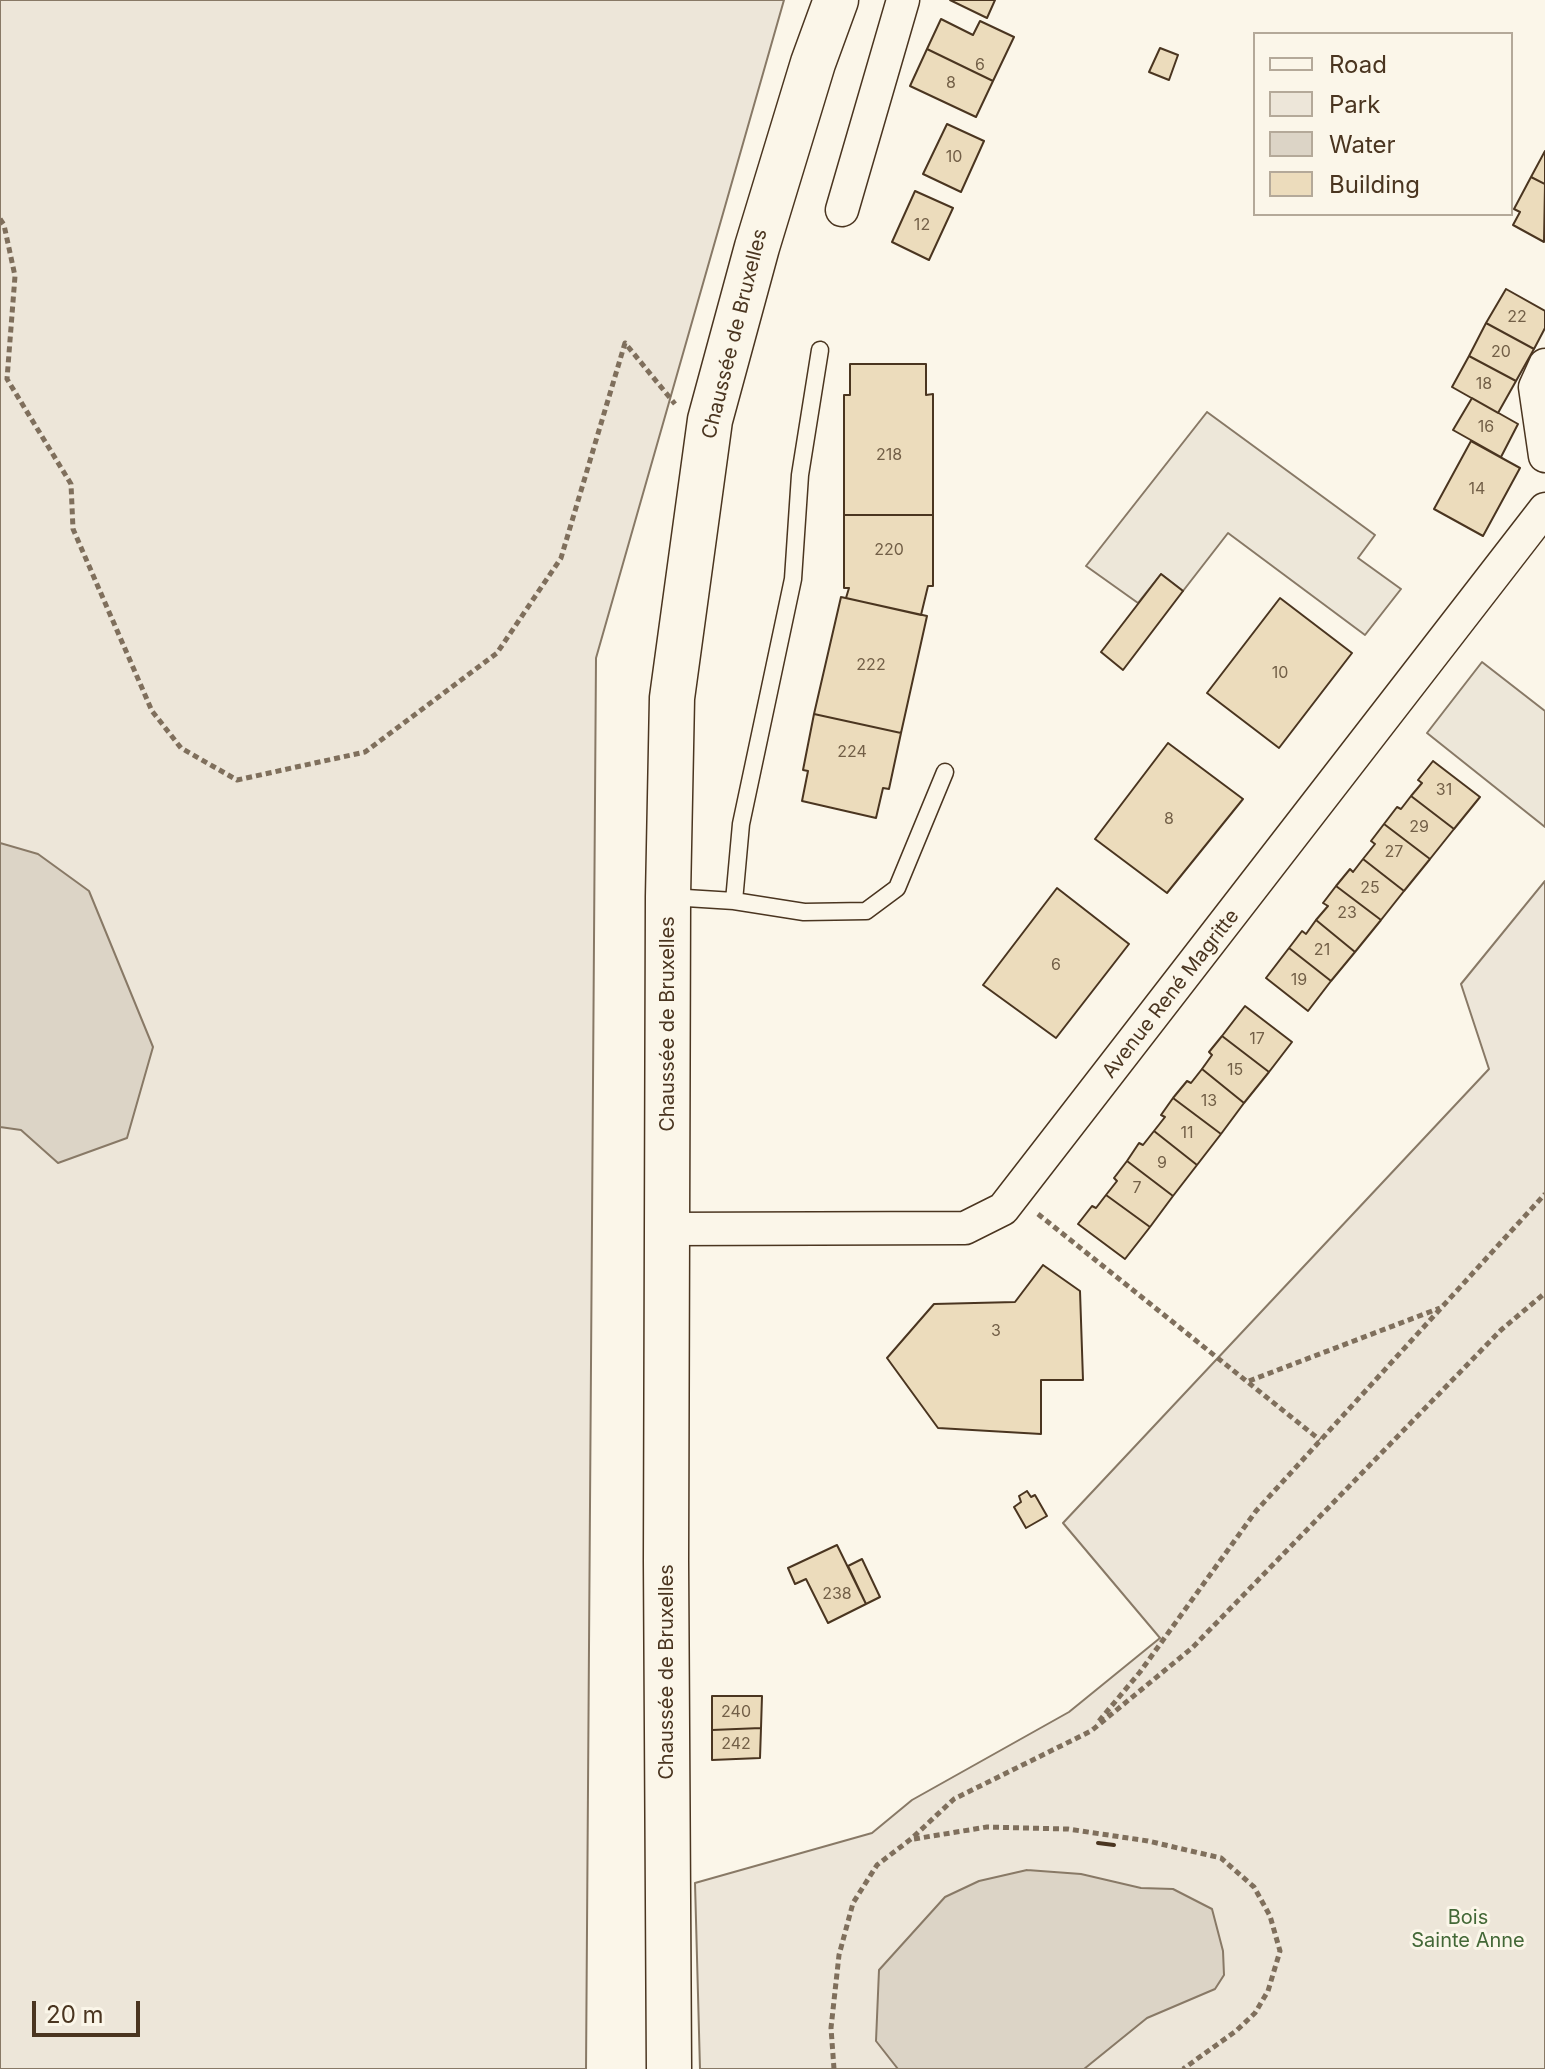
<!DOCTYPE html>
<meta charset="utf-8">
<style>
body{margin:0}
#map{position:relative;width:1545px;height:2069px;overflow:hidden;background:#fbf6e9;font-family:Inter,sans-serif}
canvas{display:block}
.legend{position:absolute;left:1253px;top:32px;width:260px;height:184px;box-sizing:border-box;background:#fbf6e9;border:2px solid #b4a999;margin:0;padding:10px 14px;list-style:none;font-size:24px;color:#4a3520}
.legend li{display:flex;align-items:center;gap:16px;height:40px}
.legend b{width:40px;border:2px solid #b4a999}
.scale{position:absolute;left:32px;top:2001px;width:108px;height:36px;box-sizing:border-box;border:4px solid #4a3520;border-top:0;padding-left:10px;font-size:24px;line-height:28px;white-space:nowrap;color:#4a3520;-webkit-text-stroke:6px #fbf6e9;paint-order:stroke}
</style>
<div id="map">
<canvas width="1545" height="2069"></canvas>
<ul class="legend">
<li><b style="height:10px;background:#fbf6e9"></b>Road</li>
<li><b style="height:22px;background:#ede6d9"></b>Park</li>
<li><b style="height:22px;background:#dcd4c6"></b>Water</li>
<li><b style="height:22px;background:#ecdcbc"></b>Building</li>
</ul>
<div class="scale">20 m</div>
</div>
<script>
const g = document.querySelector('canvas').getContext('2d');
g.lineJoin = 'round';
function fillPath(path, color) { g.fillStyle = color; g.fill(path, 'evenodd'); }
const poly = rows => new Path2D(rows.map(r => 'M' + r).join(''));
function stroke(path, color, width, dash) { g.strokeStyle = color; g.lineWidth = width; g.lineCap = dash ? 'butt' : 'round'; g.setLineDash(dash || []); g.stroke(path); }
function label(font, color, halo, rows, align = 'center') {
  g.font = font + ' Inter,sans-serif'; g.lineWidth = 6; g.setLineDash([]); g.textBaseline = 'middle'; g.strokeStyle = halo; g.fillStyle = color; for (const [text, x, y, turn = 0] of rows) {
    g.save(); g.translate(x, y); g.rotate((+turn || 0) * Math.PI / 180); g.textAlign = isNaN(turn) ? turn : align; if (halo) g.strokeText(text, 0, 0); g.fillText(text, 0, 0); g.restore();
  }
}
const green = poly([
 [0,0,784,0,596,658,586,2069,0,2069,0,0],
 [1545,881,1545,2069,700,2069,695,1883,872,1833,912,1800,1069,1712,1160,1638,1063,1523,1489,1069,1461,984,1545,881]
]);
fillPath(green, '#ede6d9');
stroke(green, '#887966', 2);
const parking = poly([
 [1207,412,1375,535,1358,558,1401,589,1365,635,1228,533,1183,591,1161,574,1138,603,1086,566,1207,412],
 [1482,662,1545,711,1545,827,1427,733,1482,662]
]);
fillPath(parking, '#ede7d9');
stroke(parking, '#887966', 2);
const water = poly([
 [0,843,38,854,89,891,153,1047,127,1138,58,1163,21,1130,0,1127,0,843],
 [1027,1870,1081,1874,1141,1888,1173,1889,1212,1909,1223,1951,1224,1975,1215,1989,1147,2018,1084,2069,898,2069,876,2041,879,1970,945,1897,979,1881,1027,1870]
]);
fillPath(water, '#dcd4c6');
stroke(water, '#887966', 2);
const building = poly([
 [950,0,995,0,987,18,950,0],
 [941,19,973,35,980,21,1014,37,993,81,927,49,941,19],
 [1160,48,1178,55,1169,80,1149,72,1160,48],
 [927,49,993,81,976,117,910,86,927,49],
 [947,124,984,141,961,192,923,174,947,124],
 [1545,151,1545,184,1531,177,1545,151],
 [1531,177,1545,184,1544,242,1513,225,1520,212,1514,209,1531,177],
 [915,191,953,208,929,260,892,242,915,191],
 [1506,289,1545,311,1545,328,1534,349,1486,323,1506,289],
 [1486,323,1534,349,1516,381,1469,356,1486,323],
 [1469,356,1516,381,1498,413,1452,387,1469,356],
 [850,364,926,364,926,395,933,394,933,515,844,515,844,395,850,395,850,364],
 [1472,398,1518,424,1501,457,1453,430,1472,398],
 [1471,441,1520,468,1483,536,1434,509,1471,441],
 [844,515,933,515,933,586,928,586,921,615,846,598,849,588,844,588,844,515],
 [1161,574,1183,591,1123,670,1101,652,1161,574],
 [841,597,927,616,901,733,814,714,841,597],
 [1280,598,1352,653,1279,748,1207,693,1280,598],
 [814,714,901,733,889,789,883,788,876,818,802,801,808,771,803,770,814,714],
 [1168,743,1243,799,1167,893,1095,839,1168,743],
 [1433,761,1480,797,1454,829,1411,796,1422,783,1418,780,1433,761],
 [1411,796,1454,829,1430,859,1384,824,1397,807,1401,809,1411,796],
 [1384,824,1430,859,1404,891,1363,859,1375,844,1371,841,1384,824],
 [1363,859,1404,891,1381,920,1336,886,1350,869,1353,872,1363,859],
 [1336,886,1381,920,1355,952,1316,920,1328,906,1323,903,1336,886],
 [1057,888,1129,944,1056,1038,983,985,1057,888],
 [1316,920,1355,952,1331,981,1289,948,1302,931,1306,934,1316,920],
 [1289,948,1331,981,1308,1011,1266,978,1289,948],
 [1245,1006,1292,1042,1269,1072,1222,1036,1245,1006],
 [1222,1036,1269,1072,1244,1103,1202,1069,1212,1055,1209,1052,1222,1036],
 [1202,1069,1244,1103,1221,1134,1173,1098,1187,1081,1191,1083,1202,1069],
 [1173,1098,1221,1134,1197,1165,1154,1131,1165,1117,1161,1115,1173,1098],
 [1154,1131,1197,1165,1173,1196,1127,1161,1139,1143,1143,1145,1154,1131],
 [1127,1161,1173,1196,1150,1227,1106,1195,1117,1181,1114,1178,1127,1161],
 [1106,1195,1150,1227,1125,1259,1078,1224,1092,1206,1096,1208,1106,1195],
 [1043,1265,1080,1291,1083,1380,1041,1380,1041,1434,938,1428,887,1358,934,1304,1015,1302,1043,1265],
 [1027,1491,1031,1497,1035,1495,1047,1516,1026,1528,1014,1507,1021,1502,1019,1496,1027,1491],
 [837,1545,866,1604,828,1623,806,1579,795,1584,788,1568,837,1545],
 [862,1559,880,1597,866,1604,848,1566,862,1559],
 [712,1696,762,1696,761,1728,712,1730,712,1696],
 [761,1728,760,1758,712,1760,712,1730,761,1728]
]);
fillPath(building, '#ecdcbc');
stroke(building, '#4a3520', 2);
const service = poly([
 [670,897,734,901,741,824,793,579,800,475,820,350],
 [734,901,804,912,866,911,897,888,945,772]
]);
const minor = poly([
 [842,210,903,0],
 [1545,365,1535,387,1545,456],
 [667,1229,965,1228,1003,1209,1545,509]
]);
const primary = poly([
 [669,2069,666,1560,668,897,672,698,710,420,757,247,813,63,836,0]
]);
stroke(service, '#4a3520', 19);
stroke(minor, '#4a3520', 35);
stroke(primary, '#4a3520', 47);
stroke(poly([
 [0,219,4,225,15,276,7,379,71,484,73,529,152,711,181,748,237,780,365,752,497,653,561,558,625,343,675,404],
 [1038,1214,1320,1440],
 [1249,1381,1440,1308],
 [1099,1721,1140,1672,1256,1511,1545,1194],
 [914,1839,987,1827,1068,1829,1148,1841,1221,1858,1254,1887,1270,1916,1280,1951,1268,1991,1255,2013,1236,2031,1183,2069],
 [834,2069,831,2028,839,1955,853,1903,877,1865,911,1839,954,1799,1091,1731,1192,1648,1501,1330,1545,1293]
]), '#7f6f5c', 5, [6, 4]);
stroke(service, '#fbf6e9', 16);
stroke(minor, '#fbf6e9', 32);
stroke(primary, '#fbf6e9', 44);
stroke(poly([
 [1098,1843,1114,1845]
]), '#4a3520', 4);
label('16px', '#725f47', null, [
 ["6",980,65],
 ["8",951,83],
 ["10",954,157],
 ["12",922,225],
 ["22",1517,317],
 ["20",1501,352],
 ["18",1484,384],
 ["16",1486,427],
 ["218",889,455],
 ["14",1477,489],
 ["220",889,550],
 ["222",871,665],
 ["10",1280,673],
 ["224",852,752],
 ["31",1444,790],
 ["8",1169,819],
 ["29",1419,827],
 ["27",1394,852],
 ["25",1370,888],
 ["23",1347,913],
 ["21",1322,950],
 ["6",1056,965],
 ["19",1299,980],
 ["17",1257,1039],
 ["15",1235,1070],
 ["13",1209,1101],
 ["11",1187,1133],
 ["9",1162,1163],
 ["7",1137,1188],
 ["3",996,1331],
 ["238",837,1594],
 ["240",736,1712],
 ["242",736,1744]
]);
label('20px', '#4a3520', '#fbf6e9', [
 ["Chaussée de Bruxelles",735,334,-76],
 ["Avenue René Magritte",1171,994,-52],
 ["Chaussée de Bruxelles",668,1024,-90],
 ["Chaussée de Bruxelles",667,1672,-90]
]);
label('20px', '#436837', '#fbf6e9', [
 ["Bois",1468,1918],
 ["Sainte Anne",1468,1941]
]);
</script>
